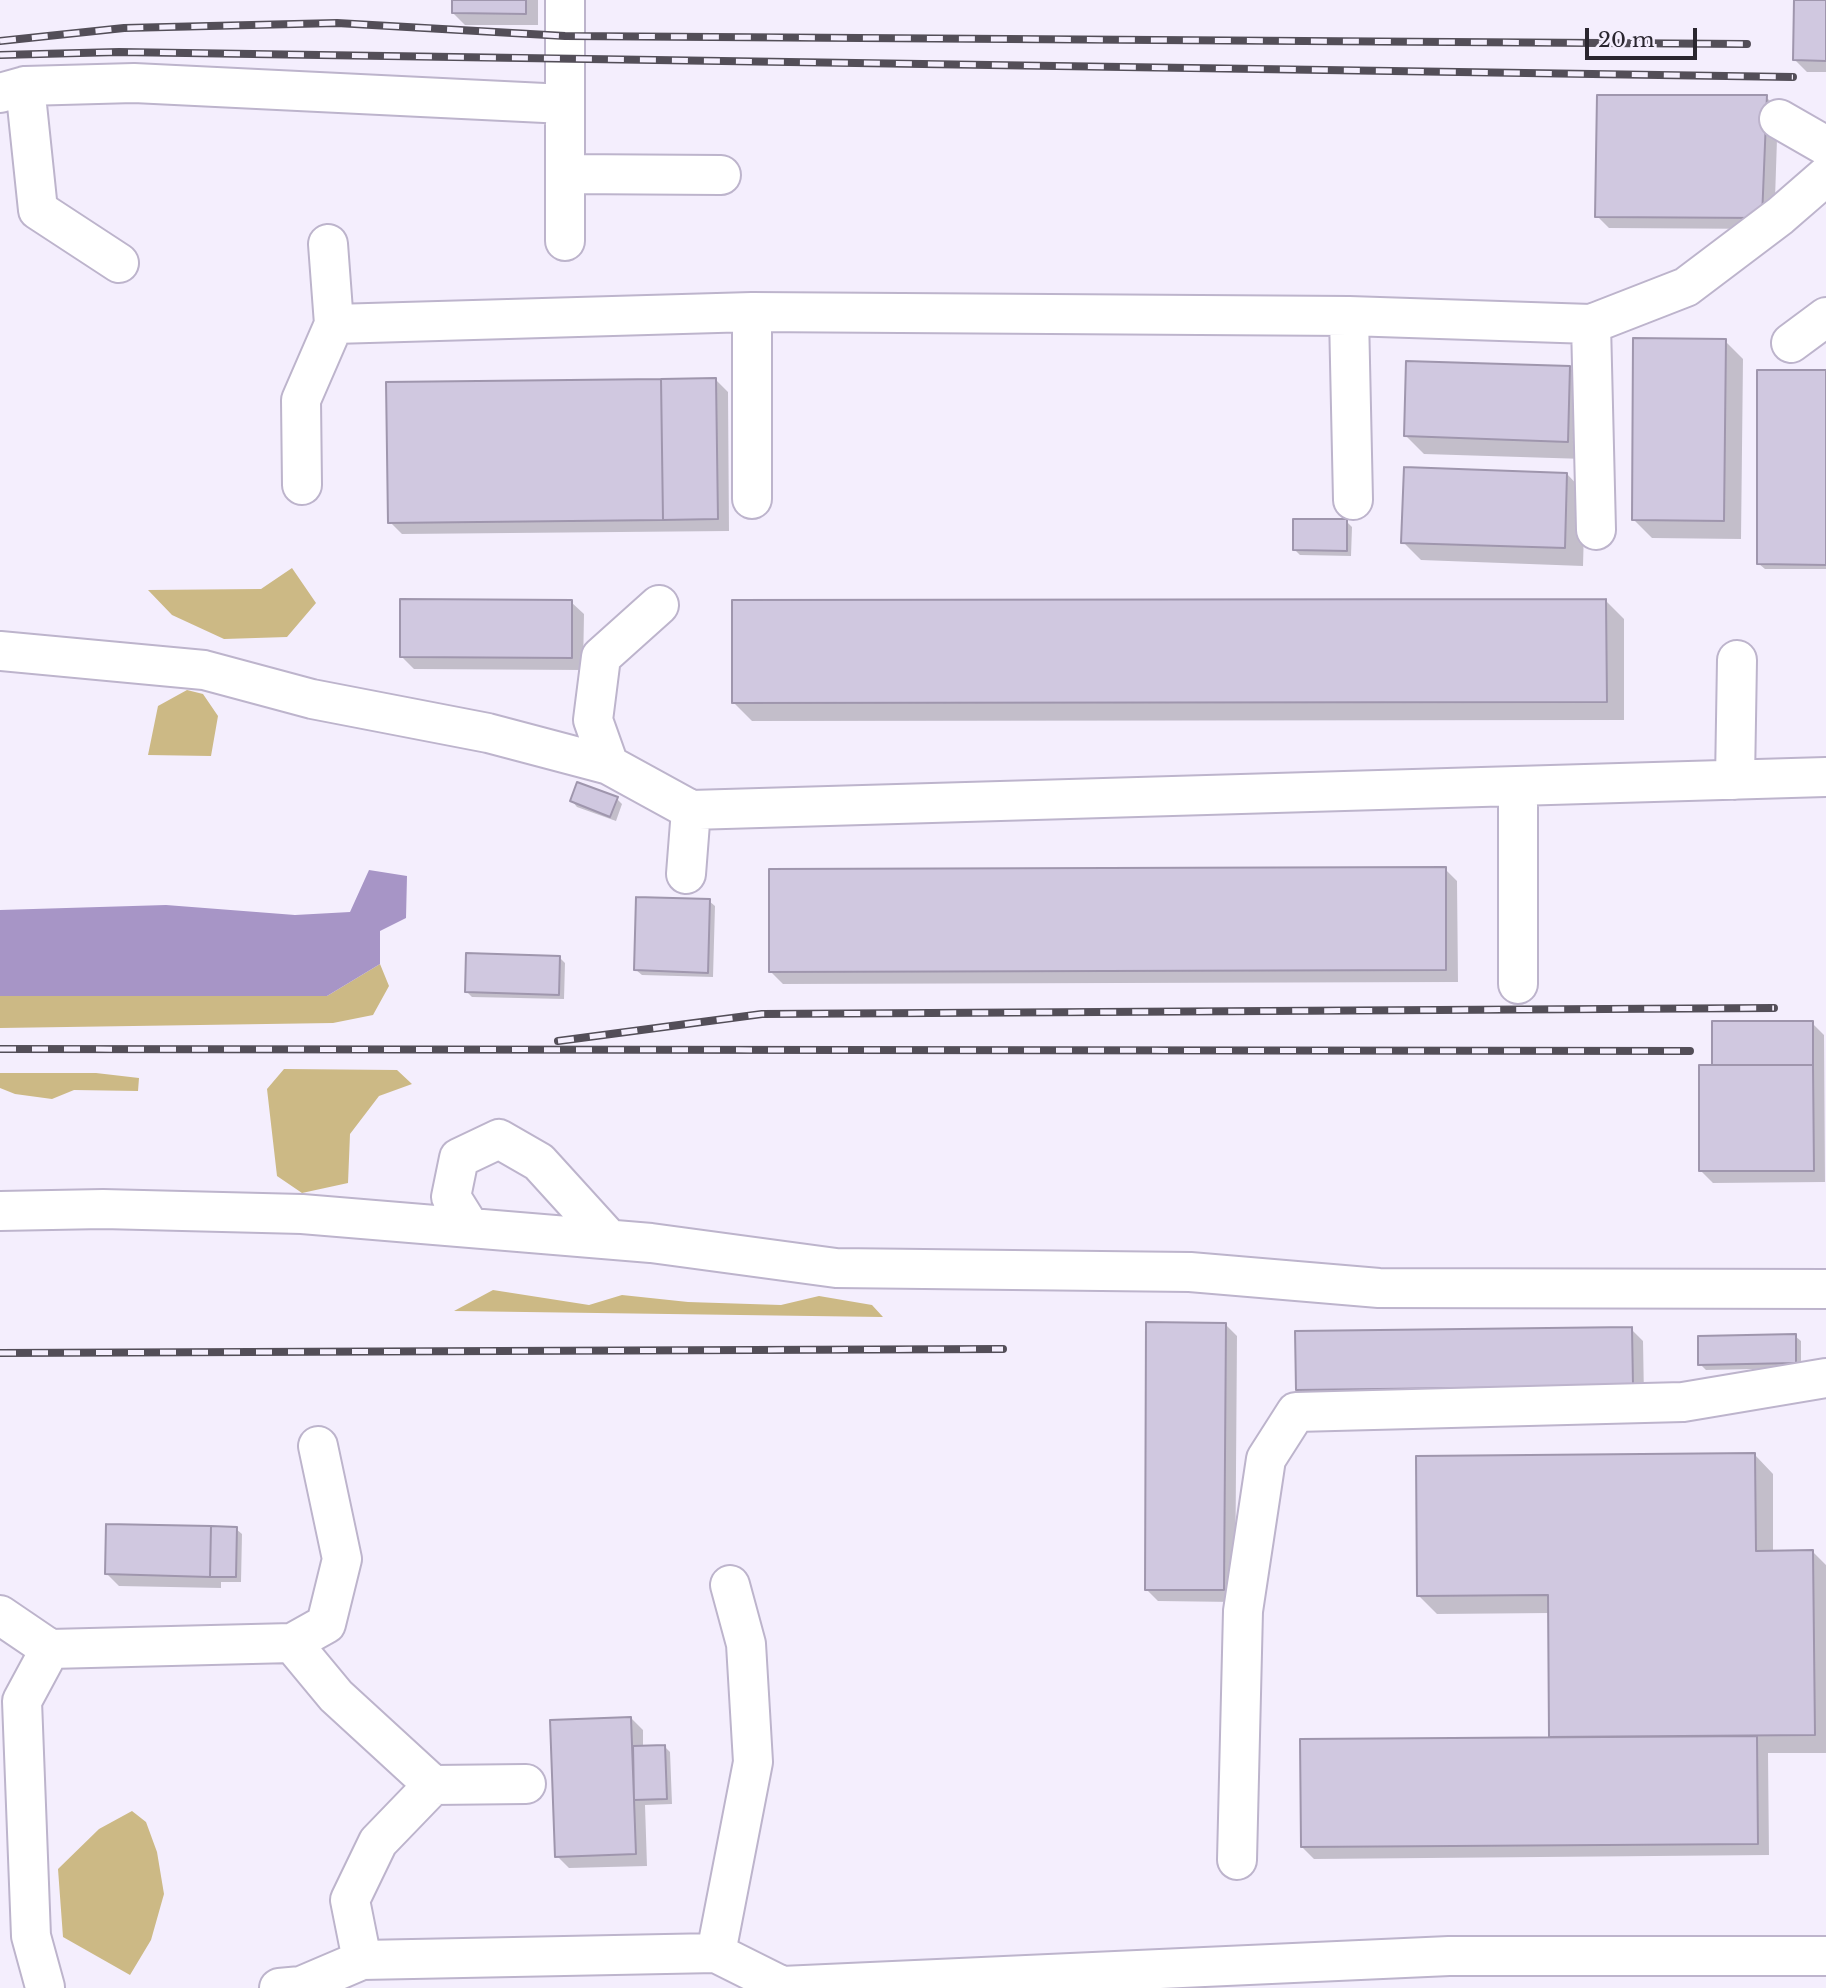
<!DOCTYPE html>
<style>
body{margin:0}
#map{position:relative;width:1826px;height:1988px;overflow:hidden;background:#f4eefd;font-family:"Libre Baskerville",serif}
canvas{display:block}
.scale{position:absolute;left:1585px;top:28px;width:112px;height:32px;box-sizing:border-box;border:4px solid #2a262f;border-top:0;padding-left:9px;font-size:21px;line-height:24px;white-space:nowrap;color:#2a262f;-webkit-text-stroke:5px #f4eefd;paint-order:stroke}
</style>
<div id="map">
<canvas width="1826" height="1988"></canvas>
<div class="scale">20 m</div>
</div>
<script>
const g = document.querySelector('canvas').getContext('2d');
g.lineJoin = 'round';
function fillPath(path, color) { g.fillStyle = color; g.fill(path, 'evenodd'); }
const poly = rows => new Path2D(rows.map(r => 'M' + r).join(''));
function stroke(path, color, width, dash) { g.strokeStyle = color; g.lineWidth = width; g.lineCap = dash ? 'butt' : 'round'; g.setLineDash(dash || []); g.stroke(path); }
fillPath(poly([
 [292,568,316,603,287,637,224,639,172,615,148,590,261,589],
 [187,690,203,694,218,716,211,756,148,755,158,706],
 [380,964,389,986,373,1015,333,1023,0,1028,0,996,327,996],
 [284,1069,397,1070,412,1084,379,1096,350,1134,348,1183,302,1193,277,1176,267,1089],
 [0,1073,96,1073,139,1078,138,1091,74,1090,52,1099,15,1094,0,1088],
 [493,1290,589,1305,622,1295,688,1302,781,1305,819,1296,872,1305,883,1317,454,1311],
 [132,1811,146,1822,157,1852,164,1894,151,1940,130,1975,63,1937,58,1869,99,1829]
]), '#ccb985');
fillPath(poly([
 [369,870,407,876,406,918,380,931,380,964,327,996,0,996,0,910,166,905,295,915,350,912]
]), '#a795c6');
fillPath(poly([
 [453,0,538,0,538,25,465,25,453,13],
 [1796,0,1826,0,1826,72,1807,72,1795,60],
 [1766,97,1778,109,1774,229,1609,228,1597,216],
 [1725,341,1743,359,1741,539,1652,538,1633,519],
 [1569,367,1588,386,1585,459,1424,454,1406,436],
 [1826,371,1826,569,1765,569,1759,564],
 [716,380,728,392,729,531,402,534,390,522],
 [1567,474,1585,493,1583,566,1421,560,1403,542],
 [1346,521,1352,527,1351,556,1300,555,1295,550],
 [1606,601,1624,619,1624,720,752,721,734,703],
 [571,602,584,614,583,670,414,669,402,657],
 [617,799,622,804,616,821,577,807,572,801],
 [1445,869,1457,881,1458,982,783,984,771,972],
 [709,901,715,906,713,977,642,975,636,970],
 [559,957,565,963,564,999,472,997,467,992],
 [1812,1023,1824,1035,1825,1182,1713,1183,1701,1171,1714,1067],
 [1225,1324,1237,1336,1235,1602,1158,1601,1146,1589],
 [1631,1329,1643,1341,1644,1398,1309,1401,1297,1389],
 [1795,1336,1801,1341,1801,1368,1706,1370,1700,1364],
 [1755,1455,1773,1474,1773,1553,1813,1552,1826,1565,1826,1753,1768,1753,1769,1855,1314,1859,1302,1847,1551,1739,1550,1613,1437,1614,1418,1595],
 [236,1529,242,1534,241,1582,221,1582,221,1588,119,1586,107,1574],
 [631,1718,643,1730,643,1747,665,1747,670,1752,672,1804,645,1805,647,1866,569,1868,557,1856]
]), '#0003');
const building = poly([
 [452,0,526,0,526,14,452,13,452,0],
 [1794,0,1826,0,1826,61,1793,60,1794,0],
 [1597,95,1767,95,1762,218,1595,217,1597,95],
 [1633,338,1726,339,1724,521,1632,520,1633,338],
 [1406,361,1570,366,1568,442,1404,436,1406,361],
 [1757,370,1826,370,1826,565,1757,564,1757,370],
 [716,378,718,519,663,520,661,379,716,378],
 [661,379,663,520,388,523,386,382,661,379],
 [1404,467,1567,473,1565,548,1401,543,1404,467],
 [1293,519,1347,519,1347,551,1293,550,1293,519],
 [400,599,572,600,572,658,400,657,400,599],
 [1606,599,1607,702,732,703,732,600,1606,599],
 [577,782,618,797,610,817,570,801,577,782],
 [1446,867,1446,970,769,972,769,869,1446,867],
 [636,897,710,899,708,973,634,970,636,897],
 [466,953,560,956,559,995,465,992,466,953],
 [1712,1021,1813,1021,1813,1065,1712,1065,1712,1021],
 [1699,1065,1813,1065,1814,1171,1699,1171,1699,1065],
 [1146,1322,1226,1323,1224,1590,1145,1590,1146,1322],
 [1632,1327,1633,1386,1296,1390,1295,1331,1632,1327],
 [1796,1334,1796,1363,1698,1365,1698,1336,1796,1334],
 [1755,1453,1756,1551,1813,1550,1815,1735,1549,1737,1548,1595,1417,1596,1416,1456,1755,1453],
 [106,1524,211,1526,210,1577,105,1574,106,1524],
 [211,1526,237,1527,236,1577,210,1577,211,1526],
 [631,1717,636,1854,555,1857,550,1720,631,1717],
 [1757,1736,1758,1844,1301,1847,1300,1739,1757,1736],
 [665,1745,667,1799,634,1800,633,1746,665,1745]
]);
fillPath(building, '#d0c8e0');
stroke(building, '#9f96ad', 2);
const minor = poly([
 [565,0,565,241],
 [25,86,38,210,119,263],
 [0,93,25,86,134,83,565,104],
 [1779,119,1826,146],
 [566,174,721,175],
 [1349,316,1353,500],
 [334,324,752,312,1349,316,1591,324,1686,287,1780,216,1826,176],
 [1591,324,1596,530],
 [1791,343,1826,317],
 [302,485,301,400,334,324,328,244],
 [752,499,752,312],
 [0,651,204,670,312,699,488,733,609,765,691,810,1826,777],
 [609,765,593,720,601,657,659,605],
 [1735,780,1737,660],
 [1518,786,1518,984],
 [686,874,691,810],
 [0,1211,103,1209,302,1214,651,1243,836,1268,1190,1272,1379,1288,1826,1289],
 [469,1226,451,1197,459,1158,499,1139,539,1162,609,1239],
 [0,1615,50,1649],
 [292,1643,326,1624,342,1559,318,1446],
 [1237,1860,1243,1611,1266,1459,1296,1412,1683,1402,1826,1378],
 [716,1953,753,1762,746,1644,730,1585],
 [362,1960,350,1900,378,1842,433,1785],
 [45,1987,31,1936,22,1701,50,1649,292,1643,336,1696,433,1785,526,1784],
 [279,1988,301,1986,362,1960,716,1953,782,1986,1449,1956,1826,1956]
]);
stroke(minor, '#bdb4cc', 42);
stroke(minor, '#fff', 38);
const rail = poly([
 [0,41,124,28,337,23,565,36,1747,44],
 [0,55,119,52,1793,77],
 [558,1041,762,1014,1774,1008],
 [0,1049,1690,1051],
 [0,1353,1003,1349]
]);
stroke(rail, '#534e58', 8);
stroke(rail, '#f4eefd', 5, [16]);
</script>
